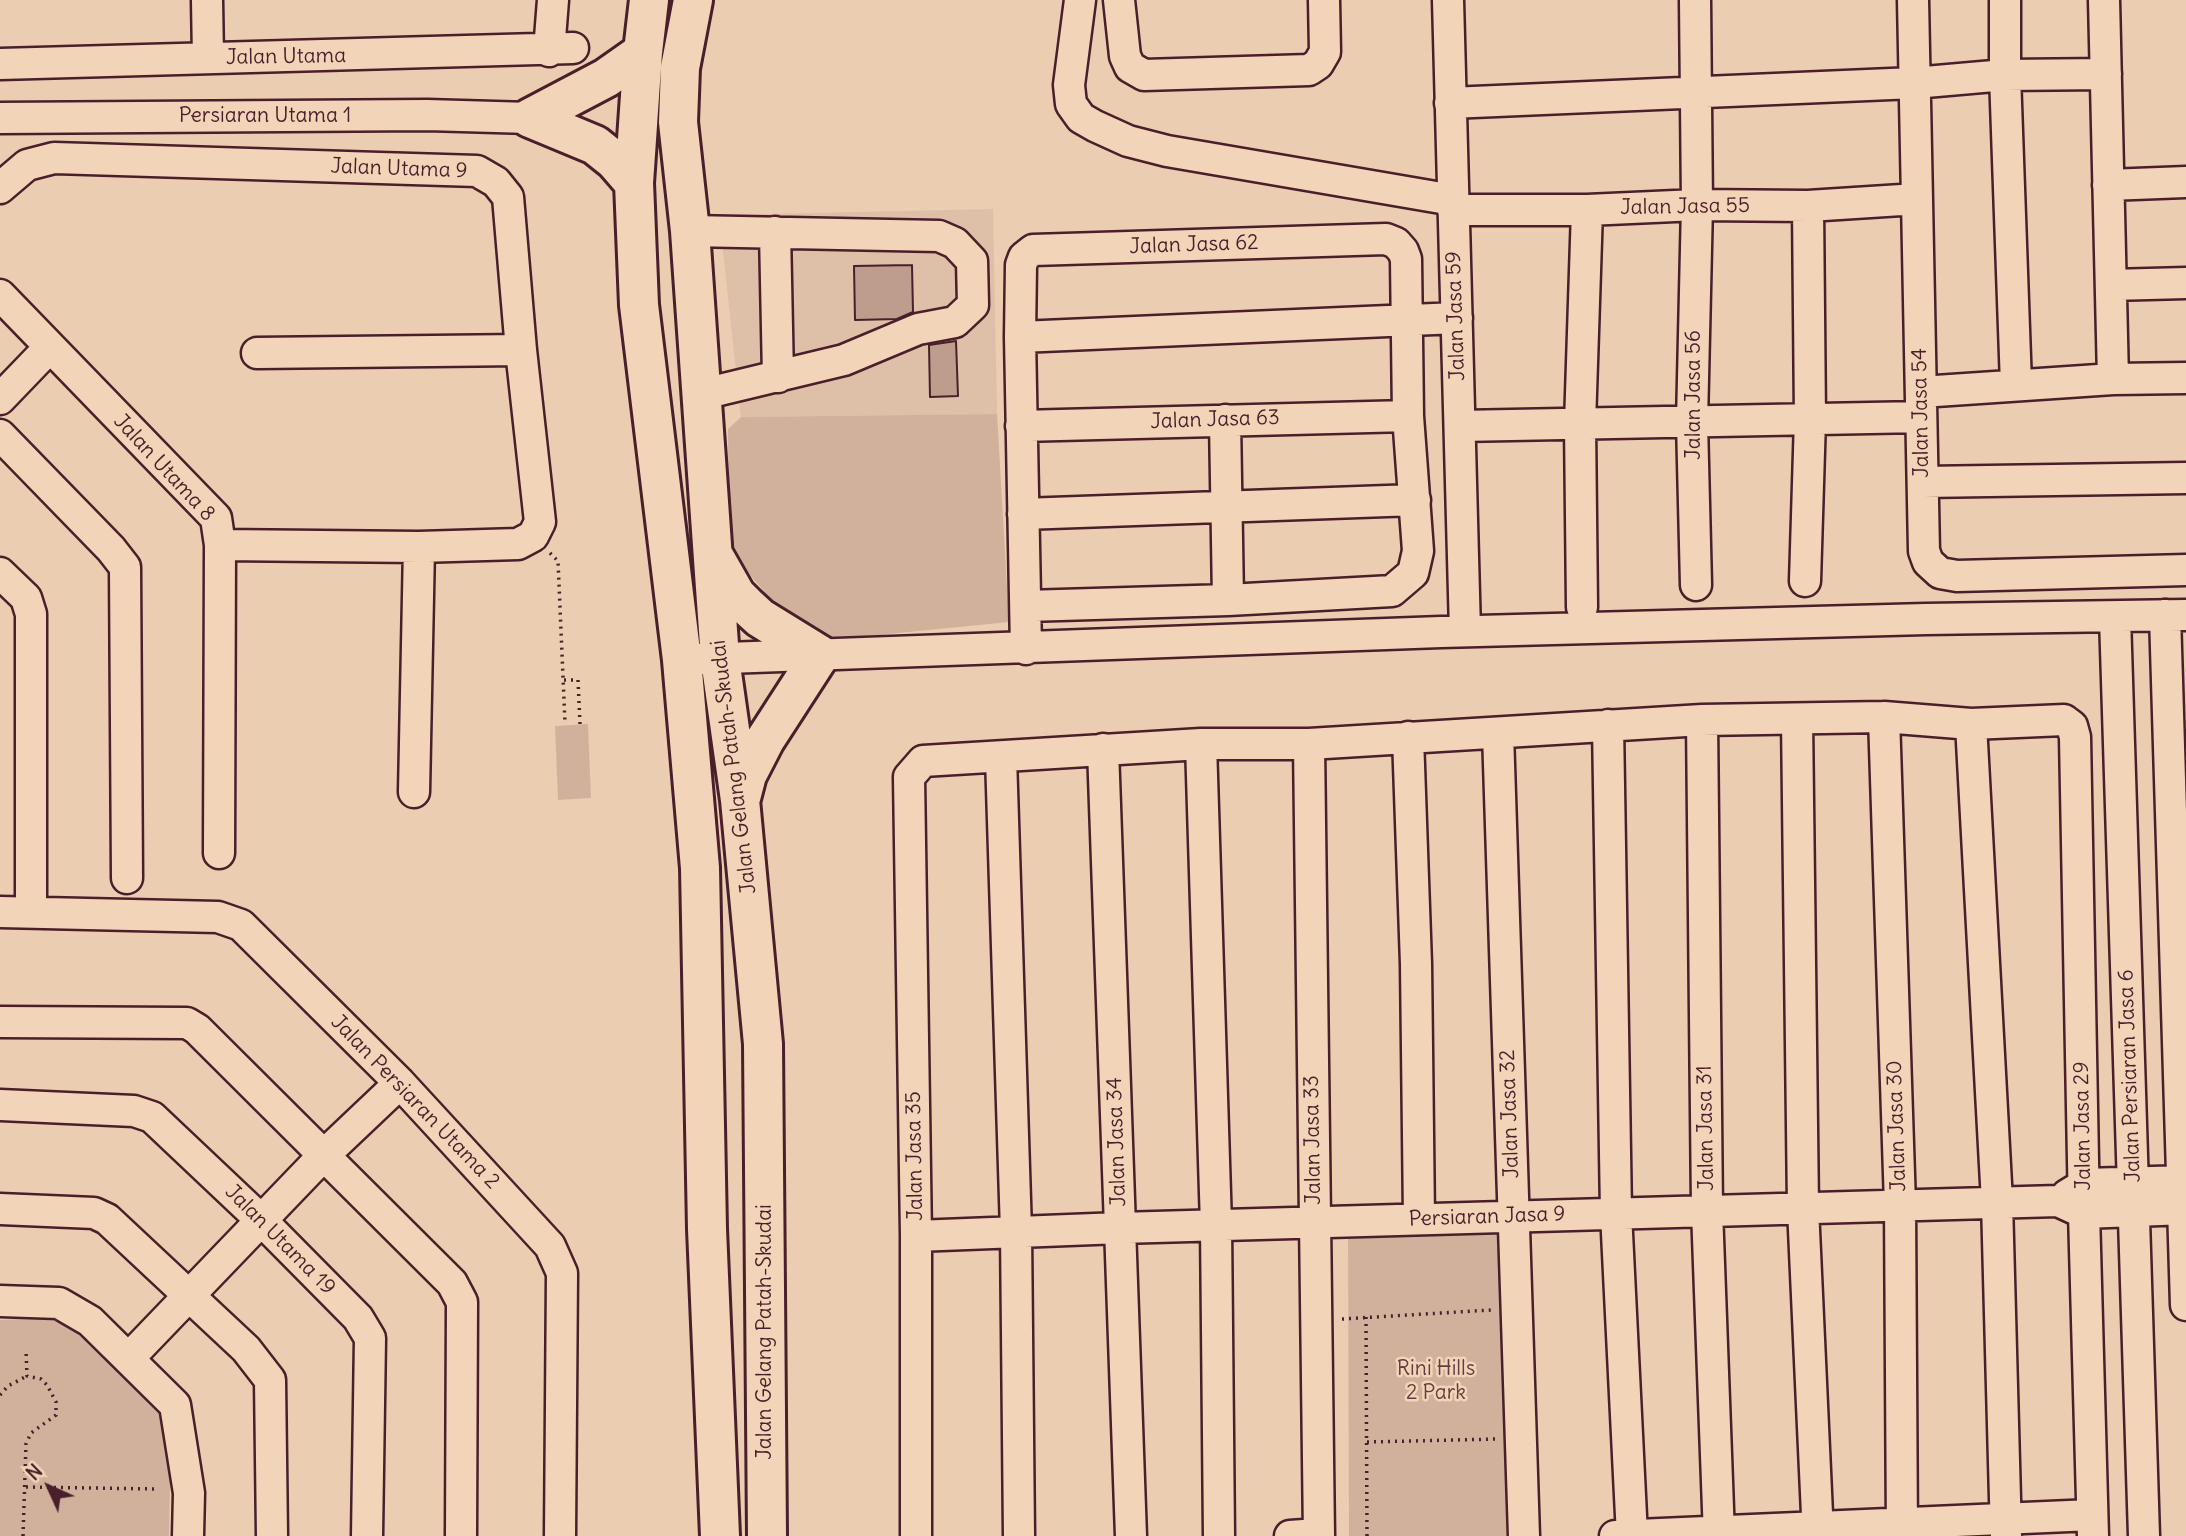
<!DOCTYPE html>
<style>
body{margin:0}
#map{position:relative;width:2186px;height:1536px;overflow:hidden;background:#ebceb2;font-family:Delius,sans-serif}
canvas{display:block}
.north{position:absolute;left:14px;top:1452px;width:70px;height:70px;-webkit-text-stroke:5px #f2d5b8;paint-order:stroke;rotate:315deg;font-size:19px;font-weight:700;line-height:28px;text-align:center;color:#4a1f2b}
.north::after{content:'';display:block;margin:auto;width:24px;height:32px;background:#4a1f2b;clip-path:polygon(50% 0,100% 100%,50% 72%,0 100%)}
</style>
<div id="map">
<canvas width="2186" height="1536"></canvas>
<div class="north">N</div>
</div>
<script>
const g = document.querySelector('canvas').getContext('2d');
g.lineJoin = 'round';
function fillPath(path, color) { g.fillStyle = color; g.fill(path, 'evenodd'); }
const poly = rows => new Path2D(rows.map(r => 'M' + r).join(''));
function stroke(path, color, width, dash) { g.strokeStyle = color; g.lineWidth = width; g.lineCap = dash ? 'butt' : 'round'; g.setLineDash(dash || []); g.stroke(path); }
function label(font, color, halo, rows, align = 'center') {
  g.font = font + ' Delius,sans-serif'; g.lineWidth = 5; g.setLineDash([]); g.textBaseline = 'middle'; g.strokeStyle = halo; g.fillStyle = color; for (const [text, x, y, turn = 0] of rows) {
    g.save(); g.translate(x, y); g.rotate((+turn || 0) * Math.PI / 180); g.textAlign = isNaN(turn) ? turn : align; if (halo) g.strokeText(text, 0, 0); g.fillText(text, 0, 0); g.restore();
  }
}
fillPath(poly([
 [993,209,997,414,741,417,719,215]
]), '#debfa7');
fillPath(poly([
 [997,414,1009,622,818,641,769,597,729,551,728,429,741,417],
 [588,724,591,798,558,800,555,726],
 [1522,1221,1525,1536,1349,1536,1348,1227],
 [66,1317,171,1418,169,1536,0,1536,0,1320]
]), '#d1b19c');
const building = poly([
 [912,265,913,312,897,319,855,320,854,266,912,265],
 [956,341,958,396,930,397,929,345,956,341]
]);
fillPath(building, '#be9d8d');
stroke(building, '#4a1f2b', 2);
const minor = poly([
 [207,0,208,58],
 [1080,0,1069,85,1071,104,1081,118,1095,126,1128,141,1167,151,1453,200],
 [1119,0,1125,56,1130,67,1144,75,1309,70,1318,64,1325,52,1324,0],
 [1448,0,1465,631],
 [1695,0,1697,205,1692,422,1696,585],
 [1913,0,1924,551,1928,562,1940,573,1957,576,2186,570],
 [2005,0,2005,75,2016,385],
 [2104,0,2113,379],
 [549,51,553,0],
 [0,64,573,48],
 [1450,103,1914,83,2005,75,2106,74],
 [0,118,427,115,530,118],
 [2108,185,2186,182],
 [0,188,27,165,54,158,477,171,496,182,508,197,521,350,540,522,533,536,518,544,419,547,220,545],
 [1453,210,1587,210,1697,205,1808,206,1917,199],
 [690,231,939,236,955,243,972,261,973,305,955,322,918,329,844,360,703,394],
 [775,232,778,377],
 [2111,285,2186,283],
 [0,295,216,518,220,545,219,853],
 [1020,337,1457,318],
 [257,353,521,350],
 [1921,392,2113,379,2186,378],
 [0,399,49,348],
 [1225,420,1228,600],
 [1021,426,1408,416],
 [1460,426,1921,417],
 [0,435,111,549,125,567,127,878],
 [1923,482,2186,478],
 [1023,514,1415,500],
 [0,573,26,598,31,614,31,911],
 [1805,581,1810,419,1808,206],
 [1026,606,1228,600,1392,591,1413,573,1418,551,1408,416,1406,259,1403,251,1396,243,1386,239,1033,250,1024,257,1021,265,1020,337,1026,649],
 [1582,607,1580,424,1587,210],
 [2165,615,2186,1305],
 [2115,617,2144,1536],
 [699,659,1441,632,1926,619,2186,615],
 [1884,717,1900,1205,1902,1536],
 [1797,719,1803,1208,1818,1536],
 [1702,720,1707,1210,1719,1536],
 [1971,724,1997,1202,2006,1536],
 [1608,725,1616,1213,1632,1536],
 [1498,733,1524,1536],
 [1408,737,1416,964,1419,1219],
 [1201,744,1216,1225,1219,1536],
 [1309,744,1319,1536],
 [1103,749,1131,1536],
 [1001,757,1016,1231,1019,1536],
 [414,792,419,547],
 [0,912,218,917,241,925,400,1083,550,1246,562,1273,560,1536],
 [0,1022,187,1023,197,1029,452,1283,462,1302,461,1536],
 [0,1105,134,1111,152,1117,261,1220,358,1318,370,1338,367,1536],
 [2067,1195,2085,1184,2186,1181],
 [0,1209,94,1213,107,1219,246,1349,270,1380,272,1536],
 [916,1236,1120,1228,2058,1201,2084,1213,2186,1209],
 [0,1301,59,1303,90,1321,175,1405,189,1493,188,1536],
 [129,1358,323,1156,400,1083],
 [916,1536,916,1236,909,777,923,761,1201,744,1309,744,1702,720,1884,717,1971,724,2064,720,2072,726,2075,737,2084,1213,2093,1536],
 [1290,1536,1318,1534],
 [1615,1536,2092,1515]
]);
const major = poly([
 [649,0,643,52,634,183,639,305,682,660,700,868,707,1229,720,1536],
 [693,0,680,68,678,122,690,231,720,659,740,800,763,1044,767,1536],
 [530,118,606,78,643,52],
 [530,118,595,145,615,161,634,183],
 [715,558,736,595,747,606,760,618,820,655,765,740,747,775,741,798]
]);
stroke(minor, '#4a1f2b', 35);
stroke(major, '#4a1f2b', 44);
stroke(poly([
 [550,553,558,561,565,723],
 [564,680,578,680,580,724],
 [1366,1317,1367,1536],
 [1342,1319,1491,1310],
 [0,1395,8,1386,27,1376],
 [1367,1442,1498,1439],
 [26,1487,156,1489],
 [23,1536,26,1444,31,1433,56,1415,56,1402,47,1385,41,1379,27,1376,26,1350]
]), '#4a1f2b', 3.5, [2, 5]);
stroke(minor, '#f2d5b8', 30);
stroke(major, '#f2d5b8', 38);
label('21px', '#4a1f2b', '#f2d5b8', [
 ["Jalan Utama",286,57,-1],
 ["Persiaran Utama 1",265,116],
 ["Jalan Utama 9",399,169,2],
 ["Jalan Jasa 55",1685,207,-1],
 ["Jalan Jasa 62",1194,245,-2],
 ["Jalan Jasa 59",1456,316,-92],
 ["Jalan Jasa 56",1694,395,-90],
 ["Jalan Jasa 54",1921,413,-91],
 ["Jalan Jasa 63",1215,420,-2],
 ["Jalan Utama 8",164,468,47],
 ["Jalan Gelang Patah-Skudai",734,767,-97],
 ["Jalan Persiaran Jasa 6",2130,1076,-92],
 ["Jalan Persiaran Utama 2",415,1102,46],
 ["Jalan Jasa 32",1510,1114,-92],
 ["Jalan Jasa 30",1897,1126,-92],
 ["Jalan Jasa 29",2083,1126,-91],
 ["Jalan Jasa 31",1706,1128,-91],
 ["Jalan Jasa 33",1313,1140,-91],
 ["Jalan Jasa 34",1117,1142,-92],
 ["Jalan Jasa 35",915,1156,-91],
 ["Persiaran Jasa 9",1487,1217,-2],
 ["Jalan Utama 19",280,1240,45],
 ["Jalan Gelang Patah-Skudai",765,1332,-90]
]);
label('21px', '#653c42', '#f2d5b8', [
 ["Rini Hills",1436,1369],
 ["2 Park",1436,1393]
]);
</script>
